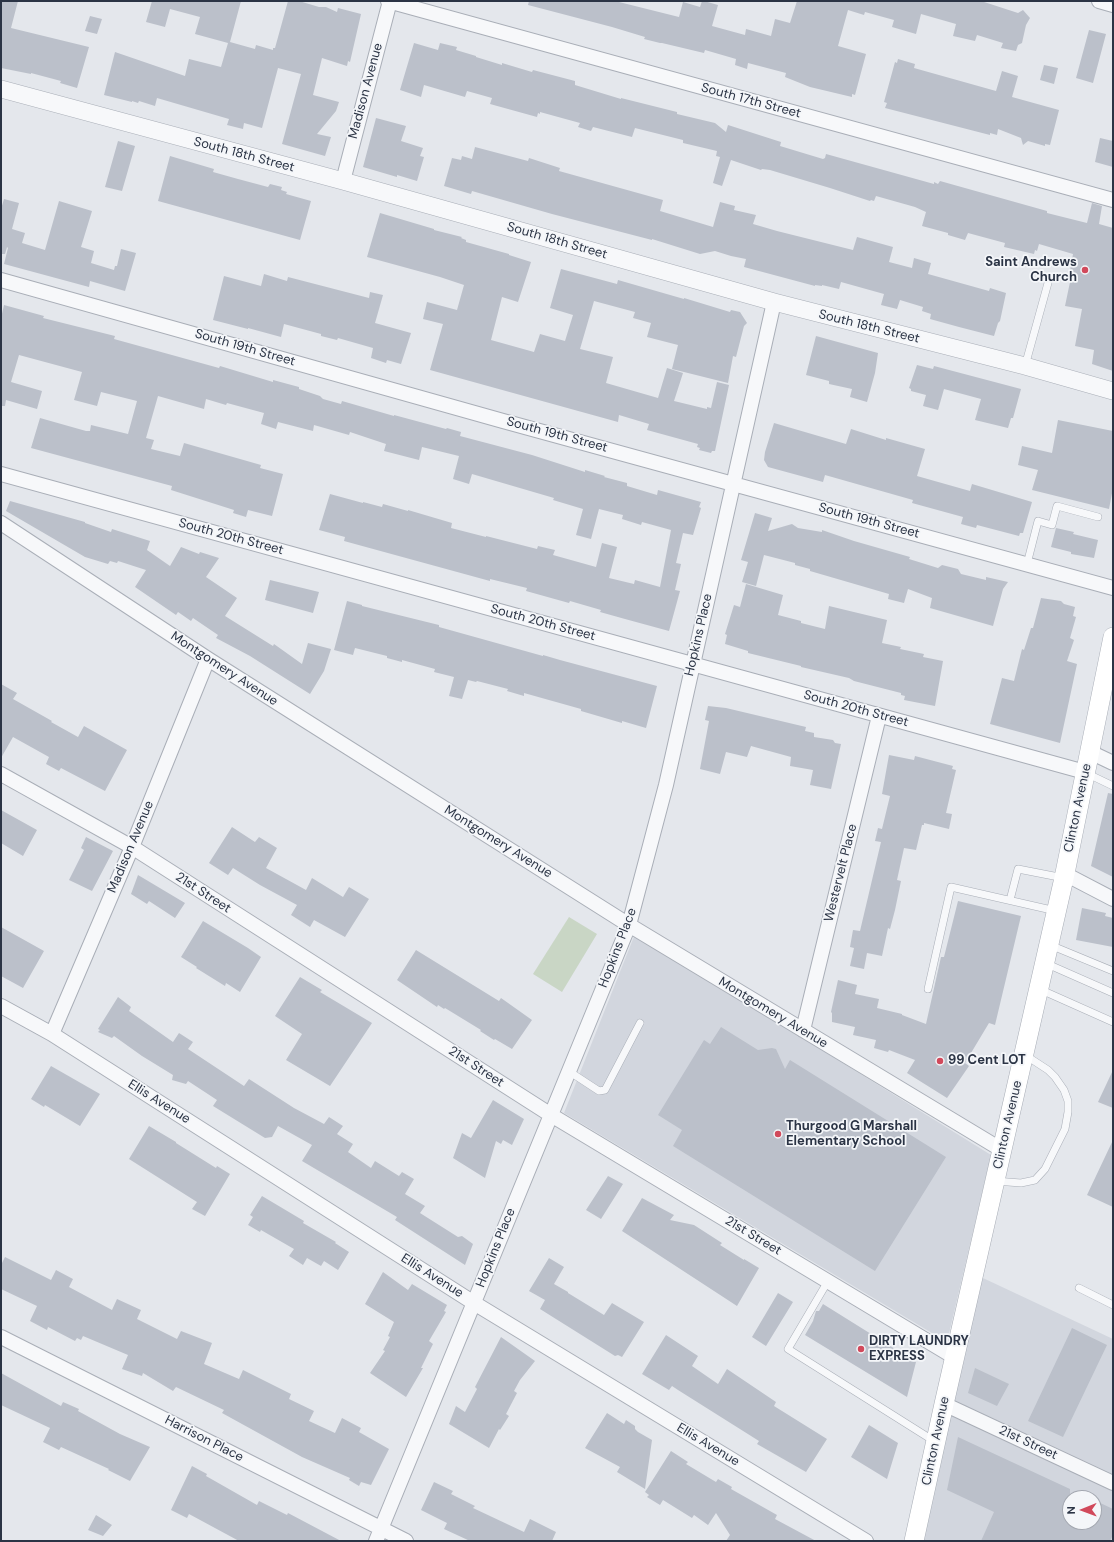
<!DOCTYPE html>
<style>
body{margin:0}
#map{position:relative;width:1114px;height:1542px;overflow:hidden;background:#e4e7ec;font-family:"DM Sans",sans-serif}
canvas{display:block}
.frame{position:absolute;inset:0;border:2px solid #2b3445;pointer-events:none}
.north{position:absolute;left:1062px;top:1490px;width:40px;height:40px;box-sizing:border-box;background:#f4f6f9;border:1px solid #a4a8b1;border-radius:50%;rotate:269deg;font-size:11px;font-weight:700;line-height:16px;text-align:center;color:#2b3445}
.north::after{content:'';display:block;margin:auto;width:14px;height:18px;background:#d1495b;clip-path:polygon(50% 0,100% 100%,50% 72%,0 100%)}
</style>
<div id="map">
<canvas width="1114" height="1542"></canvas>
<div class="frame"></div>
<div class="north">N</div>
</div>
<script>
const g = document.querySelector('canvas').getContext('2d');
g.lineJoin = 'round';
function fillPath(path, color) { g.fillStyle = color; g.fill(path, 'evenodd'); }
const poly = rows => new Path2D(rows.map(r => 'M' + r).join(''));
function stroke(path, color, width, dash) { g.strokeStyle = color; g.lineWidth = width; g.lineCap = dash ? 'butt' : 'round'; g.setLineDash(dash || []); g.stroke(path); }
function label(font, color, halo, rows, align = 'center') {
  g.font = font + ' "DM Sans",sans-serif'; g.lineWidth = 3.5; g.setLineDash([]); g.textBaseline = 'middle'; g.strokeStyle = halo; g.fillStyle = color; for (const [text, x, y, turn = 0] of rows) {
    g.save(); g.translate(x, y); g.rotate((+turn || 0) * Math.PI / 180); g.textAlign = isNaN(turn) ? turn : align; if (halo) g.strokeText(text, 0, 0); g.fillText(text, 0, 0); g.restore();
  }
}
fillPath(poly([
 [635,934,991,1155,947,1342,564,1113],
 [968,1271,1113,1339,1113,1541,909,1541],
 [1070,1498,1094,1498,1094,1522,1070,1522]
]), '#d2d6de');
fillPath(poly([
 [569,917,597,934,562,992,533,974]
]), '#c9d6c5');
fillPath(poly([
 [1,1,18,1,11,28,89,47,77,88,60,83,61,81,31,73,31,74,1,68],
 [152,1,241,1,230,42,255,49,256,45,273,50,273,48,275,48,288,1,299,1,319,7,326,7,337,12,338,8,361,14,350,62,348,61,347,66,322,58,313,95,339,102,336,111,317,134,331,137,325,156,282,144,301,74,278,68,262,128,244,123,243,129,227,125,229,119,157,98,155,106,139,101,138,103,132,101,132,102,104,95,115,52,185,76,189,59,221,67,228,43,195,34,200,17,170,9,165,27,146,22],
 [529,1,615,1,679,17,683,2,700,7,702,1,704,1,718,5,712,26,745,35,746,29,771,36,775,19,790,23,797,1,981,1,1018,13,1023,10,1030,18,1026,25,1022,43,1018,45,1016,51,1001,48,1003,43,977,35,975,41,953,36,956,24,921,14,916,34,892,27,894,20,865,12,864,15,848,10,838,46,866,54,855,95,852,94,852,97,810,87,785,77,786,73,748,63,747,69,735,65,736,59,705,50,704,53,662,43,660,43,644,39,645,37,612,27,528,5],
 [90,16,102,19,97,34,85,31],
 [1089,30,1106,34,1093,83,1076,78],
 [414,43,438,50,440,43,457,47,456,50,476,56,476,57,502,65,502,63,532,72,533,70,575,81,575,85,621,99,621,98,677,112,677,114,715,123,726,132,728,125,781,142,780,146,823,159,825,158,826,154,934,184,934,182,938,184,940,181,1047,211,1047,213,1087,223,1092,203,1102,206,1099,224,1113,228,1113,371,1092,364,1094,350,1075,346,1082,309,1065,306,1070,282,1068,282,1073,254,1039,244,1037,251,1035,250,1034,254,1004,247,1005,243,968,233,965,240,948,235,948,233,922,226,926,212,915,207,876,196,874,201,871,200,870,201,830,188,770,170,762,169,761,170,731,160,722,186,713,183,720,157,716,156,717,151,683,143,683,140,635,128,632,137,593,127,591,131,578,127,580,123,540,112,540,114,538,113,537,117,490,104,492,98,467,91,465,97,424,85,421,97,400,90],
 [898,59,915,64,914,68,996,91,1002,71,1018,76,1012,97,1059,110,1050,145,1045,144,1045,146,1028,141,1023,145,1021,138,998,129,997,135,990,133,990,135,885,108,887,103,884,102,895,62,897,63],
 [1044,65,1058,68,1054,84,1040,80],
 [376,118,406,126,401,141,423,148,420,156,424,157,417,181,397,175,397,177,363,167],
 [1100,138,1113,141,1113,167,1095,162],
 [118,141,135,146,122,191,105,187],
 [475,147,528,161,529,158,560,168,559,171,663,200,660,211,713,227,720,202,735,206,734,210,756,215,753,224,777,231,853,250,857,237,893,247,889,262,912,268,914,258,931,263,928,274,989,291,990,288,1006,293,1000,321,998,323,994,336,959,327,930,319,931,314,922,311,923,307,900,300,897,309,881,305,884,294,841,282,839,289,822,285,822,286,815,285,815,286,744,267,746,259,731,256,715,251,700,254,652,239,652,240,552,214,472,191,471,194,444,186,452,158,461,160,462,156,472,159],
 [170,156,214,169,213,172,238,179,268,187,270,184,282,187,281,190,287,192,286,194,311,201,300,240,158,201],
 [4,199,19,203,12,229,25,233,22,243,45,250,59,201,92,211,81,247,94,251,91,263,114,270,115,266,117,266,121,249,136,253,125,291,90,281,89,287,4,264,8,248,7,247,5,254,1,254,1,209],
 [380,213,434,229,434,230,462,237,461,238,466,240,466,242,509,254,509,255,531,262,518,302,502,297,491,340,534,352,540,334,565,341,573,315,550,308,561,269,617,284,618,280,684,299,684,298,730,312,731,310,740,312,747,323,744,326,736,357,733,356,728,383,672,369,678,345,647,337,651,323,633,318,635,312,594,301,580,349,613,357,606,383,658,398,667,368,683,373,674,401,707,409,707,407,711,408,717,382,729,385,715,451,712,451,711,453,699,450,700,448,697,447,698,444,647,430,649,424,619,415,618,422,430,370,443,324,423,319,427,302,457,310,464,285,440,277,367,257],
 [264,274,287,281,288,277,369,298,370,292,383,295,375,323,411,333,401,364,387,360,386,363,371,358,373,348,338,338,337,340,321,336,321,334,284,324,281,337,248,328,248,329,213,320,224,276,261,286],
 [4,305,44,316,43,318,115,336,114,339,219,368,220,366,273,382,273,380,299,387,299,389,320,396,323,399,341,404,342,401,394,416,394,415,446,429,447,428,461,432,460,436,532,455,585,472,585,470,605,476,604,477,627,483,627,486,657,495,658,490,701,502,699,507,701,508,693,535,683,533,676,563,681,564,675,590,680,591,669,631,625,619,600,612,601,610,570,601,569,603,526,591,527,588,490,579,490,581,344,541,345,537,319,530,330,494,363,503,363,502,382,507,383,504,408,511,408,510,452,523,451,528,486,537,486,536,537,549,538,546,555,550,553,555,596,567,602,543,617,547,609,578,634,584,635,580,660,587,671,530,642,522,641,525,622,519,623,515,599,509,591,539,576,535,583,509,553,500,554,498,472,474,469,484,453,479,459,456,422,447,419,460,384,451,386,444,350,432,349,435,314,425,313,431,278,422,276,429,261,424,264,413,227,403,226,405,206,399,204,409,158,396,146,438,154,440,151,449,180,456,184,443,261,465,260,468,283,474,272,516,248,510,246,517,233,513,234,510,171,490,172,486,31,448,40,418,86,431,90,431,91,425,128,434,137,401,101,392,97,406,74,400,82,372,19,355,11,382,42,391,37,409,6,400,5,406,1,406,1,318],
 [816,336,878,353,875,373,867,402,850,397,852,389,829,384,829,381,806,375],
 [917,365,933,369,934,366,1021,389,1013,418,1011,418,1008,428,975,420,981,399,944,389,938,410,923,406,926,395,911,391,911,389,909,388],
 [1058,420,1113,431,1113,488,1109,509,1032,490,1038,470,1018,465,1022,446,1052,453],
 [774,423,846,444,851,429,886,440,886,438,925,449,917,476,970,491,972,484,1032,502,1023,533,1020,533,1019,536,977,525,976,528,961,524,963,517,912,503,913,500,825,475,823,482,768,467,764,460,765,452],
 [10,501,85,522,85,523,111,532,112,529,150,541,147,550,170,566,181,547,199,554,200,552,219,558,206,577,237,598,225,616,273,646,274,644,302,664,308,643,331,649,324,671,310,694,250,656,216,638,218,635,193,618,191,621,178,612,176,615,135,587,146,570,118,561,117,563,110,561,108,564,85,557,6,511],
 [755,513,772,518,768,531,792,524,798,528,822,532,822,530,854,541,910,557,909,559,938,568,942,565,958,569,961,574,986,580,986,577,1008,582,1003,589,993,626,930,608,932,598,908,589,904,603,888,599,889,594,810,571,810,569,795,565,795,563,764,555,756,586,742,582,748,562,741,560],
 [1056,528,1074,532,1073,534,1098,540,1094,558,1071,554,1071,552,1051,547],
 [270,580,319,592,313,613,265,600],
 [746,584,783,595,778,615,801,621,801,623,825,629,829,606,887,620,882,643,901,647,900,649,924,654,923,657,943,661,935,706,904,700,905,696,901,695,901,693,854,681,849,678,801,667,801,666,748,653,748,651,725,644,727,635,725,634,734,605,740,607],
 [1041,598,1061,601,1064,604,1075,607,1073,616,1076,617,1070,638,1074,640,1067,661,1077,664,1060,743,990,724,1002,678,1014,681,1022,649,1024,650,1031,628,1033,628],
 [347,601,362,605,362,606,439,625,439,627,543,656,543,655,560,660,657,686,646,728,622,721,622,723,581,711,581,709,524,693,524,696,507,691,508,689,477,681,476,682,468,680,462,699,449,696,454,677,434,672,435,669,402,660,402,662,387,658,387,656,355,648,353,655,334,650],
 [1,684,17,693,13,699,52,721,51,722,78,737,84,726,127,750,105,791,61,768,59,771,46,764,49,757,13,737,1,758],
 [708,706,726,708,806,727,805,731,814,733,814,737,833,740,835,743,841,744,831,789,810,785,813,770,790,766,791,757,751,746,747,757,726,752,720,774,700,769,709,721,705,720],
 [889,755,914,760,915,756,953,766,952,769,956,770,946,813,952,814,949,829,924,823,924,825,922,825,916,850,904,848,897,880,901,881,895,910,890,929,888,928,882,956,867,953,864,969,850,966,854,948,850,947,853,930,860,931,881,842,875,841,878,828,882,829,890,796,882,794],
 [1108,793,1113,794,1113,877,1091,866],
 [1,810,37,830,23,856,1,843],
 [232,827,255,842,259,837,277,848,266,868,306,890,312,878,343,897,349,887,369,899,345,937,314,920,310,927,291,915,297,905,260,885,233,868,228,875,209,863],
 [86,837,113,851,92,891,69,880,84,850,81,848],
 [138,875,185,903,175,918,149,901,147,904,131,894],
 [958,901,1021,916,995,1025,989,1023,965,1063,969,1066,947,1098,907,1073,915,1060,889,1050,888,1052,874,1048,876,1040,853,1035,855,1027,832,1022,832,1013,831,1012,838,980,857,985,855,994,879,999,877,1008,902,1014,902,1015,926,1024,941,957,944,957],
 [1082,908,1106,913,1105,916,1113,918,1113,947,1076,940],
 [203,921,248,948,261,957,240,992,226,983,225,986,196,968,197,967,181,957],
 [1,927,44,951,23,988,1,976],
 [416,950,499,1001,501,998,532,1020,512,1049,495,1039,494,1040,480,1031,481,1030,445,1008,444,1009,438,1005,437,1007,397,980],
 [300,977,322,990,320,992,372,1023,330,1086,286,1060,302,1034,275,1016],
 [118,997,131,1007,129,1011,173,1042,179,1033,193,1042,188,1049,244,1086,249,1079,294,1108,324,1124,329,1117,343,1126,337,1134,353,1144,348,1152,371,1168,375,1161,399,1176,402,1172,414,1179,405,1194,425,1206,420,1213,458,1237,462,1236,473,1244,465,1265,395,1220,397,1217,302,1161,312,1145,278,1126,272,1137,265,1138,213,1106,217,1100,188,1081,186,1084,172,1080,173,1075,142,1056,114,1036,112,1038,98,1032,100,1030,98,1029],
 [721,1027,758,1050,772,1048,776,1049,785,1069,790,1060,946,1157,875,1271,673,1146,682,1130,658,1115,704,1040,710,1044],
 [51,1066,100,1094,80,1126,45,1105,44,1107,31,1099],
 [1113,1070,1113,1108,1098,1102],
 [493,1100,524,1119,512,1145,503,1140,501,1144,496,1141,485,1178,453,1158,462,1133,471,1138],
 [149,1126,176,1142,176,1143,216,1168,217,1166,230,1174,205,1216,192,1209,197,1202,129,1159],
 [1113,1140,1113,1207,1087,1195],
 [608,1176,623,1184,601,1219,586,1210],
 [262,1196,304,1221,303,1223,336,1242,335,1243,349,1252,338,1270,324,1261,321,1266,307,1258,303,1265,289,1256,294,1249,261,1230,260,1232,248,1225,253,1217,250,1215],
 [642,1198,674,1215,670,1220,694,1225,722,1243,720,1245,744,1260,744,1259,759,1268,737,1306,622,1231],
 [5,1257,51,1280,56,1270,73,1279,69,1287,112,1310,117,1299,141,1310,137,1319,177,1339,181,1331,212,1343,204,1364,239,1379,243,1370,291,1394,289,1399,314,1411,309,1421,335,1433,342,1418,361,1428,359,1432,389,1449,371,1485,361,1482,359,1486,349,1480,350,1478,302,1457,222,1413,224,1410,176,1387,173,1391,143,1373,142,1376,122,1369,128,1355,83,1336,81,1340,77,1338,75,1341,48,1327,47,1330,30,1321,37,1306,1,1289,1,1265],
 [549,1258,564,1267,554,1284,568,1292,568,1293,604,1315,612,1303,644,1322,622,1357,618,1355,615,1356,540,1309,545,1300,529,1291],
 [383,1272,408,1290,412,1284,447,1305,444,1311,446,1312,429,1341,433,1344,421,1368,423,1368,406,1397,370,1373,385,1351,383,1350,390,1337,388,1336,394,1322,365,1304],
 [778,1293,793,1302,766,1346,752,1337],
 [823,1304,916,1362,907,1397,805,1335,813,1321,816,1311,819,1311],
 [1072,1328,1107,1345,1063,1437,1028,1421],
 [666,1335,698,1356,692,1366,718,1384,727,1369,776,1402,774,1406,827,1439,806,1472,757,1444,759,1441,678,1390,672,1386,669,1390,642,1374],
 [501,1337,535,1361,520,1380,514,1391,517,1393,506,1414,509,1416,500,1430,499,1429,489,1448,449,1424,456,1406,465,1412,477,1389,475,1387],
 [975,1368,1009,1384,997,1406,968,1393],
 [1,1373,61,1406,63,1402,79,1409,78,1411,120,1434,150,1447,130,1481,108,1470,109,1469,61,1447,59,1450,43,1442,50,1428,1,1405],
 [607,1413,624,1424,626,1420,635,1426,635,1429,638,1432,652,1440,645,1489,617,1472,620,1467,585,1448],
 [869,1425,898,1443,887,1479,851,1457],
 [958,1437,1070,1489,1070,1522,1094,1522,1094,1500,1113,1509,1113,1535,1110,1541,981,1541,994,1512,947,1490],
 [671,1451,688,1462,686,1464,716,1482,718,1479,732,1487,731,1489,777,1515,775,1519,816,1541,726,1541,730,1535,716,1513,708,1525,694,1515,692,1518,663,1500,660,1505,647,1497,649,1495,645,1492],
 [192,1466,207,1474,206,1476,257,1505,259,1501,287,1515,288,1513,341,1541,239,1541,189,1514,187,1518,171,1510],
 [434,1482,453,1491,451,1494,475,1506,473,1508,524,1532,530,1519,556,1532,552,1541,470,1541,444,1529,447,1523,421,1510],
 [96,1515,112,1525,103,1536,88,1530]
]), '#bbc0ca');
const service = poly([
 [1025,366,1048,283],
 [1027,564,1038,521,1052,525,1057,506,1098,517],
 [1086,773,1113,786],
 [1010,900,1018,869,1064,878],
 [1050,945,1113,971],
 [1045,963,1113,993],
 [928,989,951,887,1056,911],
 [1039,989,1113,1022],
 [570,1072,599,1091,605,1090,640,1023],
 [995,1181,1021,1183,1035,1180,1045,1169,1065,1129,1068,1112,1068,1101,1064,1090,1055,1077,1048,1070,1025,1055],
 [828,1281,788,1349,934,1441],
 [1079,1288,1113,1305]
]);
const minor = poly([
 [388,1,1113,200],
 [1099,1,1113,5],
 [343,181,390,1],
 [1,280,503,421,1113,588],
 [1,474,1085,772],
 [1,523,208,659,629,925,1002,1150],
 [1090,752,1113,763],
 [1,774,132,847,551,1115,954,1357],
 [1065,874,1113,899],
 [1,1006,52,1034,474,1303,866,1541],
 [803,1030,879,716],
 [52,1034,132,847,208,659],
 [1,1337,406,1541],
 [944,1404,1113,1483],
 [376,1541,629,925,666,785,774,302]
]);
const tertiary = poly([
 [1,89,343,181,774,302,1025,366,1113,391]
]);
const secondary = poly([
 [914,1541,944,1404,1064,878,1113,637]
]);
stroke(service, '#a9aeb7', 8);
stroke(minor, '#a9aeb7', 16);
stroke(tertiary, '#a9aeb7', 18);
stroke(secondary, '#a9aeb7', 20);
stroke(service, '#f7f8fa', 7);
stroke(minor, '#f7f8fa', 14);
stroke(tertiary, '#f7f8fa', 17);
stroke(secondary, '#fff', 19);
for (const [x, y, r, color] of [
 [1085,270,4,"#d1495b"],
 [940,1061,4,"#d1495b"],
 [778,1134,4,"#d1495b"],
 [861,1349,4,"#d1495b"]
]) { const dot = new Path2D(); dot.arc(x, y, r, 0, 2 * Math.PI); g.fillStyle = color; g.fill(dot); stroke(dot, '#f4f6f9', 1.5); }
label('13px', '#2b3445', '#f4f6f9', [
 ["Madison Avenue",366,91,-75],
 ["South 17th Street",751,101,15],
 ["South 18th Street",244,155,15],
 ["South 18th Street",557,241,16],
 ["South 18th Street",869,327,14],
 ["South 19th Street",245,348,16],
 ["South 19th Street",557,435,15],
 ["South 19th Street",869,521,15],
 ["South 20th Street",231,537,15],
 ["South 20th Street",543,623,15],
 ["Hopkins Place",699,635,-77],
 ["Montgomery Avenue",224,669,33],
 ["South 20th Street",856,709,15],
 ["Clinton Avenue",1078,808,-78],
 ["Montgomery Avenue",498,842,32],
 ["Madison Avenue",131,847,-67],
 ["Westervelt Place",841,873,-76],
 ["21st Street",203,893,33],
 ["Hopkins Place",618,948,-69],
 ["Montgomery Avenue",773,1013,31],
 ["21st Street",476,1067,33],
 ["Ellis Avenue",159,1102,32],
 ["Clinton Avenue",1008,1125,-77],
 ["21st Street",753,1236,31],
 ["Hopkins Place",496,1248,-68],
 ["Ellis Avenue",432,1276,32],
 ["Harrison Place",204,1439,27],
 ["Clinton Avenue",936,1441,-78],
 ["21st Street",1028,1443,25],
 ["Ellis Avenue",708,1445,31]
]);
label('bold 13px', '#2b3445', '#f4f6f9', [
 ["Saint Andrews",1077,263,"right"],
 ["Church",1077,278,"right"],
 ["99 Cent LOT",948,1061],
 ["Thurgood G Marshall",786,1127],
 ["Elementary School",786,1142],
 ["DIRTY LAUNDRY",869,1342],
 ["EXPRESS",869,1357]
], 'left');
</script>
